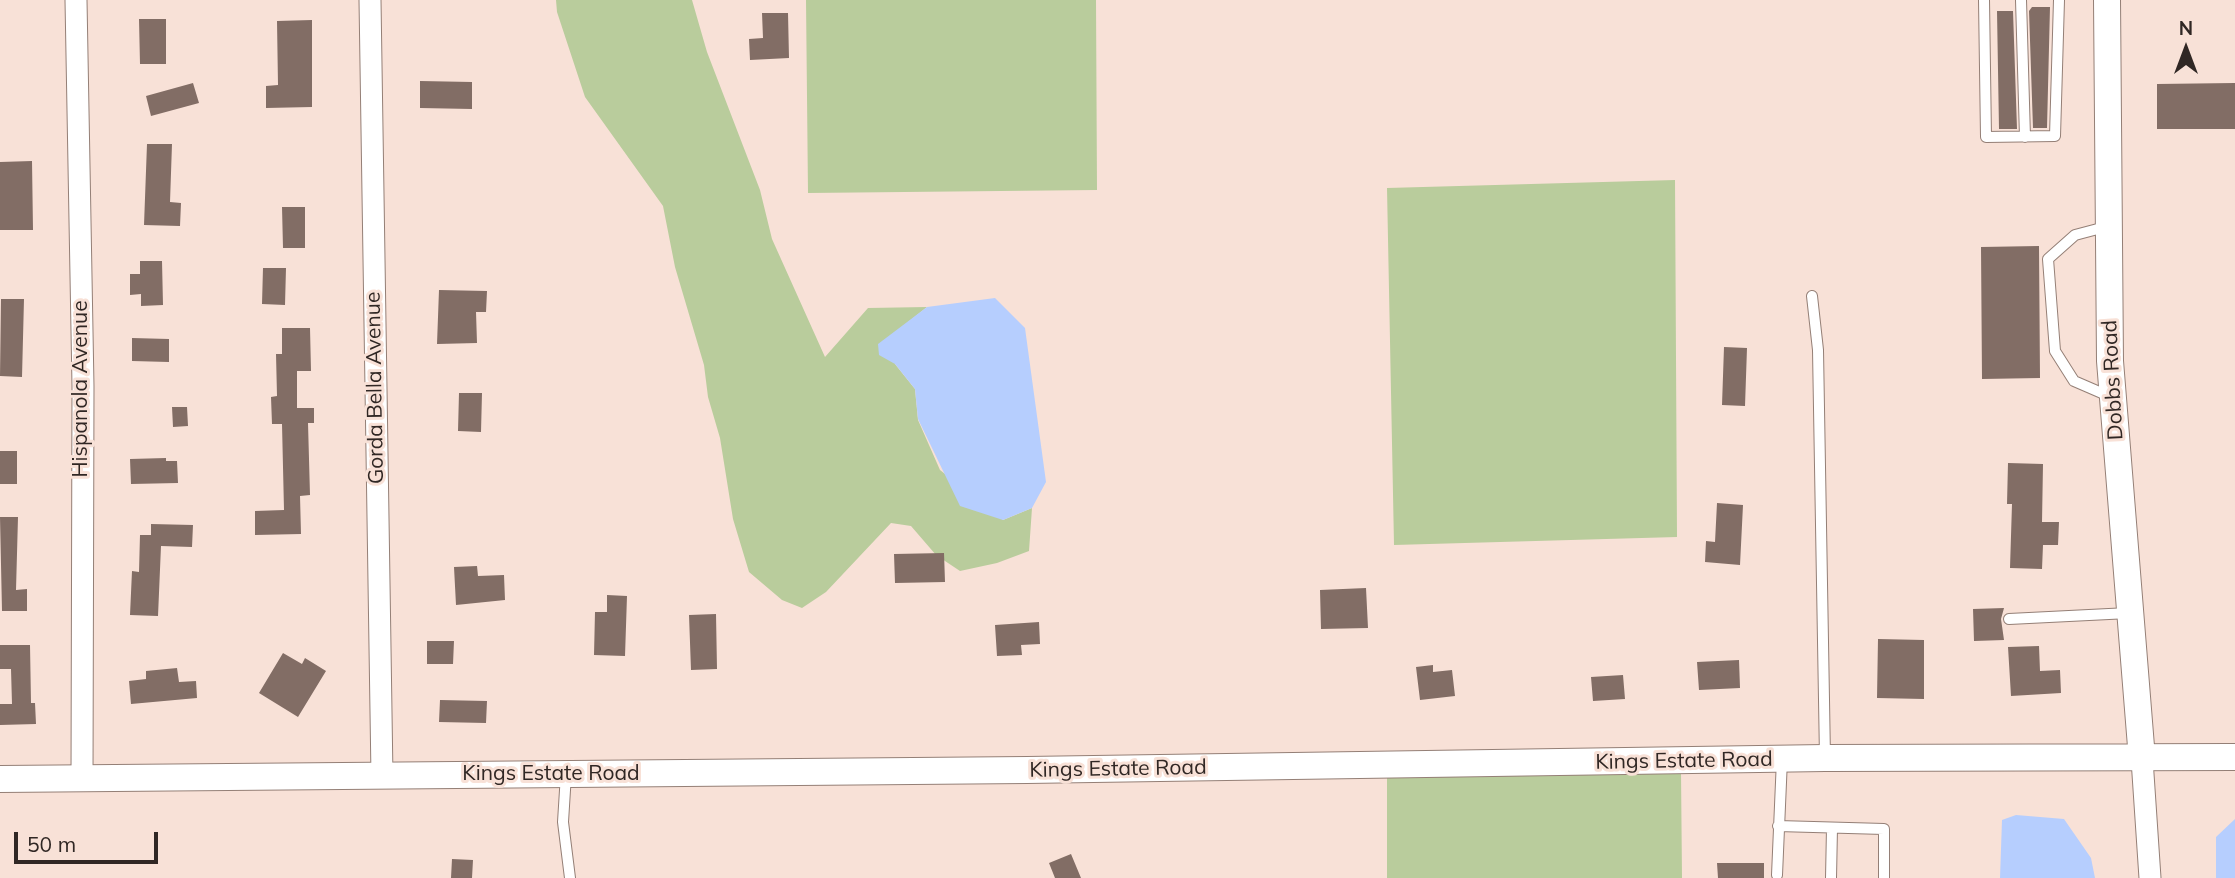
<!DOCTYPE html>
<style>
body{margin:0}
#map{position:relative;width:2235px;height:878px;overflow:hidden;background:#f8e1d7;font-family:Mulish,sans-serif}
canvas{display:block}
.north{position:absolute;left:2151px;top:14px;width:70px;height:70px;-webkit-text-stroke:5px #f8e1d7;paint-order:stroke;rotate:0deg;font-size:19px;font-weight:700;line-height:28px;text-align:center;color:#302724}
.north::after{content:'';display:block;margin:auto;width:24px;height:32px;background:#302724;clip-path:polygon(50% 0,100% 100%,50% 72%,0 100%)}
.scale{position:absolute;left:14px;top:832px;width:144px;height:32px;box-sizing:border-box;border:4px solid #302724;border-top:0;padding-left:9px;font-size:21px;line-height:24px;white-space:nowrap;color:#302724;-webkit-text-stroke:5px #f8e1d7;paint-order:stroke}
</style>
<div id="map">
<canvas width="2235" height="878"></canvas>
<div class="north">N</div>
<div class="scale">50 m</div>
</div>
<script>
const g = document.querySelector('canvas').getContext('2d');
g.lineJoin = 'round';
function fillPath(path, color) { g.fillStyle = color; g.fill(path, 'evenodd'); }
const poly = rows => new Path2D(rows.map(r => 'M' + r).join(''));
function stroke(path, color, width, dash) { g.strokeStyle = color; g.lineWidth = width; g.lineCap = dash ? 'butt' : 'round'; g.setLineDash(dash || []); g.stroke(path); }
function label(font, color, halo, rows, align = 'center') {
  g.font = font + ' Mulish,sans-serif'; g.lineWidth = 6; g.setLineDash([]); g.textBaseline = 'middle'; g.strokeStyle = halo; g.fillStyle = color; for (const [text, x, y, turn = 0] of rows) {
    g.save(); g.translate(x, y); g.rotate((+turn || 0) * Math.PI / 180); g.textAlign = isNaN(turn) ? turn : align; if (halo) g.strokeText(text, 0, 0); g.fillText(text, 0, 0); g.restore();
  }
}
fillPath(poly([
 [556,0,692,0,707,52,760,190,772,239,825,357,868,308,927,307,907,323,895,364,915,389,918,420,940,470,1003,520,1032,508,1029,551,997,563,960,571,936,555,911,526,891,523,826,592,802,608,782,600,749,572,733,519,720,438,708,397,704,365,675,267,663,206,585,97,557,12],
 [806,0,1096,0,1097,190,808,193],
 [1675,180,1677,537,1394,545,1387,188],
 [1681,772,1682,878,1387,878,1387,777]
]), '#b9cc9c');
fillPath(poly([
 [995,298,1025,328,1046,482,1032,508,1003,520,960,506,918,419,915,389,895,364,879,355,878,344,927,307],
 [2016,815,2064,819,2091,858,2095,878,2000,878,2002,820],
 [2235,819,2235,878,2216,878,2216,837]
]), '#b6cefe');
fillPath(poly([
 [2032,7,2050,7,2047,128,2033,128,2029,11],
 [1997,11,2013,11,2017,129,1999,129],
 [762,13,788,13,789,58,750,60,749,39,763,38],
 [139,19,166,19,166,64,140,64],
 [312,20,312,107,266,108,266,86,278,85,277,21],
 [420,81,472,82,472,109,420,108],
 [193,83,199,103,151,116,146,96],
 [2235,83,2235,129,2157,129,2157,84],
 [147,144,172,144,170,202,181,203,180,226,144,225],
 [32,161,33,230,0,230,0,162],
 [282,207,305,207,305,248,283,248],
 [2039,246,2040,378,1982,379,1981,247],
 [140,261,162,261,163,305,141,306,141,294,130,295,130,274,140,274],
 [263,268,286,268,285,305,262,304],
 [439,290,487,291,486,312,476,312,477,343,437,344],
 [1,299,24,299,22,377,0,376],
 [282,328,310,328,311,371,297,371,297,408,314,408,314,423,308,423,310,495,300,496,301,534,255,535,255,511,284,510,282,424,272,424,271,397,277,396,276,354,282,354],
 [132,338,169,339,169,362,132,361],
 [1724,347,1747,348,1745,406,1722,405],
 [459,393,482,393,481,432,458,431],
 [172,407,187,407,188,426,173,427],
 [0,451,17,451,17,484,0,484],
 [166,458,166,461,177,461,178,483,131,484,130,459],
 [2008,463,2043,464,2042,522,2059,522,2058,545,2043,545,2042,569,2010,568,2012,504,2007,504],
 [1717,503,1743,505,1740,565,1705,562,1706,541,1715,542],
 [0,517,18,517,16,590,27,589,27,611,2,611],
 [151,524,193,525,192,547,161,546,158,616,130,615,132,571,139,572,140,535,151,535],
 [944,553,945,582,895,583,894,554],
 [477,566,478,576,504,575,505,600,456,605,454,567],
 [1366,588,1368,628,1321,629,1320,590],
 [607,595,627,596,625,656,594,655,595,612,607,612],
 [2004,608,2001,619,2004,640,1974,641,1973,609],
 [716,614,717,669,691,670,689,615],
 [1039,622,1040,644,1021,645,1022,655,997,656,995,625],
 [1878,639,1924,640,1924,699,1877,698],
 [427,641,454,641,453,664,427,664],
 [0,645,30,645,31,703,35,703,36,724,0,725,0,704,12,704,11,669,0,669],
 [2039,646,2040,671,2060,670,2061,693,2011,696,2008,647],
 [283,653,302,664,305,658,326,671,298,717,259,693],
 [1739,660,1740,688,1699,690,1697,662],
 [1433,665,1433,672,1452,670,1455,696,1420,700,1416,667],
 [177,668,179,682,196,681,197,698,131,704,129,681,146,679,146,671],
 [1623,675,1625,699,1593,701,1591,677],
 [440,700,487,701,486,723,439,722],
 [1071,854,1081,878,1055,878,1049,863],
 [452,859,473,860,472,878,451,878],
 [1717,863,1764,863,1764,878,1718,878]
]), '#826d65');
const service = poly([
 [1984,0,1986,137,2055,136,2059,0],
 [2021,0,2025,137],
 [2109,226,2075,235,2048,259,2055,351,2074,381,2111,397],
 [1812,296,1818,350,1825,758],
 [2009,619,2129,613],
 [566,774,563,822,570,878],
 [1778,826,1884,829,1884,878],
 [1777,875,1782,759],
 [1831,878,1832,828]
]);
const minor = poly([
 [76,0,83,386,82,778],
 [370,0,382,776],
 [2142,759,2150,878]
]);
const tertiary = poly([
 [2107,0,2110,361,2142,759],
 [0,779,1027,770,1825,758,2235,757]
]);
stroke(service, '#947f76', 12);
stroke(minor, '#947f76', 23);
stroke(tertiary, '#947f76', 28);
stroke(service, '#fff', 10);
stroke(minor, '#fff', 21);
stroke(tertiary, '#fff', 26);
label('21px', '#302724', '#f8e1d7', [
 ["Dobbs Road",2113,380,-93],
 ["Gorda Bella Avenue",375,388,-91],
 ["Hispanola Avenue",81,389,-90],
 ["Kings Estate Road",1684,761,-1],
 ["Kings Estate Road",1118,769,-1],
 ["Kings Estate Road",551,774]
]);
</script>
